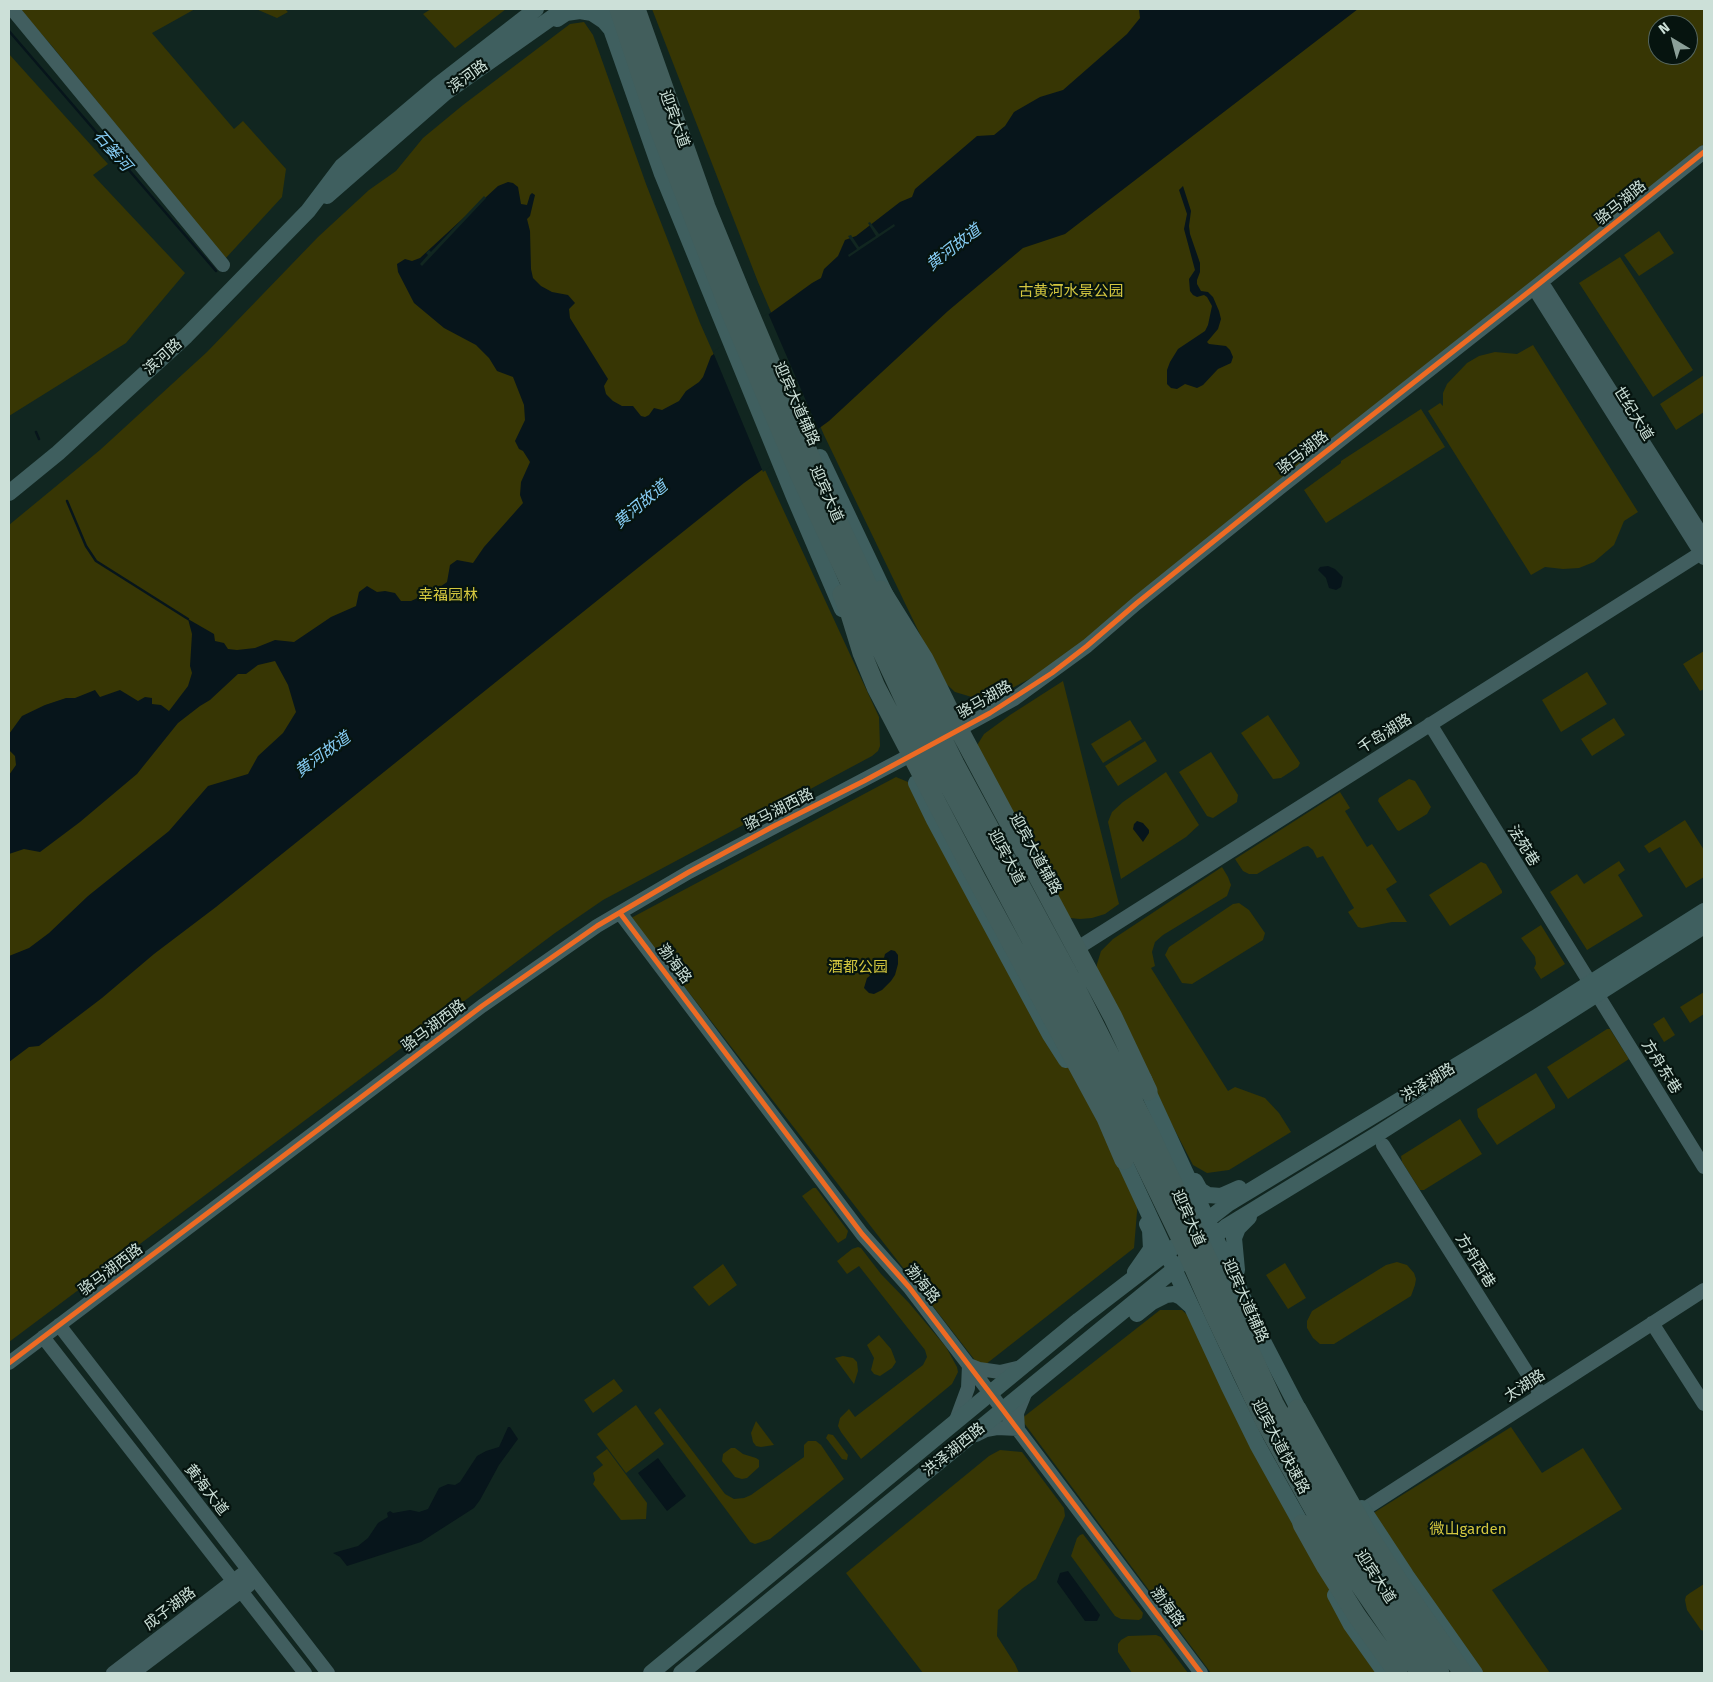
<!DOCTYPE html>
<meta charset="utf-8">
<style>
body{margin:0}
#map{position:relative;width:1713px;height:1682px;overflow:hidden;background:#112620;font-family:"Fira Sans",sans-serif}
canvas{display:block}
.frame{position:absolute;inset:0;border:10px solid #cce0d8;pointer-events:none}
.north{position:absolute;left:1648px;top:15px;width:50px;height:50px;box-sizing:border-box;background:#06140f;border:1px solid #55665f;border-radius:50%;rotate:323deg;font-size:14px;font-weight:700;line-height:20px;text-align:center;color:#cce0d8}
.north::after{content:'';display:block;margin:auto;width:18px;height:22px;background:#8b9f98;clip-path:polygon(50% 0,100% 100%,50% 72%,0 100%)}
</style>
<div id="map">
<canvas width="1713" height="1682"></canvas>
<div class="frame"></div>
<div class="north">N</div>
</div>
<script>
const g = document.querySelector('canvas').getContext('2d');
g.lineJoin = 'round';
function fillPath(path, color) { g.fillStyle = color; g.fill(path, 'evenodd'); }
const poly = rows => new Path2D(rows.map(r => 'M' + r).join(''));
function stroke(path, color, width, dash) { g.strokeStyle = color; g.lineWidth = width; g.lineCap = dash ? 'butt' : 'round'; g.setLineDash(dash || []); g.stroke(path); }
function label(font, color, halo, rows, align = 'center') {
  g.font = font + ' "Fira Sans","Noto Sans SC",sans-serif'; g.lineWidth = 4.5; g.setLineDash([]); g.textBaseline = 'middle'; g.strokeStyle = halo; g.fillStyle = color; for (const [text, x, y, turn = 0] of rows) {
    g.save(); g.translate(x, y); g.rotate((+turn || 0) * Math.PI / 180); g.textAlign = isNaN(turn) ? turn : align; if (halo) g.strokeText(text, 0, 0); g.fillText(text, 0, 0); g.restore();
  }
}
fillPath(poly([
 [19,9,195,9,152,33,234,129,243,121,286,169,282,197,225,259,52,46],
 [256,9,285,9,288,12,277,18],
 [431,9,506,9,455,48,423,14],
 [652,9,1704,9,1704,144,1281,487,1065,656,1035,676,1001,694,985,701,955,692,942,680,824,435,758,282],
 [1658,25,1688,25,1688,55,1658,55],
 [584,22,593,35,646,184,700,323,769,479,879,717,880,746,878,751,872,756,603,900,555,933,9,1342,9,525,100,450,207,352,318,237,369,190,396,171,423,138,463,105,570,24],
 [9,54,108,164,93,175,185,273,126,343,9,416],
 [1659,231,1674,253,1639,276,1624,255],
 [1620,257,1693,370,1653,397,1579,283],
 [1533,345,1638,512,1624,521,1614,545,1594,562,1579,568,1563,569,1545,567,1531,575,1428,411,1440,403,1443,406,1443,393,1447,384,1467,363,1479,356,1495,352,1517,354],
 [1704,375,1704,412,1676,430,1660,404],
 [1421,409,1445,447,1326,523,1304,490,1341,463,1341,461],
 [1704,651,1704,689,1700,691,1683,664],
 [1587,672,1607,704,1561,732,1542,700],
 [1063,681,1119,904,1105,914,1092,918,1080,919,1070,918,976,747,984,734,1010,715],
 [1268,715,1300,763,1298,767,1281,778,1273,779,1241,733],
 [1614,718,1625,735,1592,756,1581,739],
 [1130,720,1142,739,1103,763,1091,744],
 [1145,741,1157,761,1118,786,1105,766],
 [1211,752,1238,795,1237,802,1213,818,1207,816,1179,772],
 [1166,772,1199,825,1186,837,1121,879,1108,822,1112,812,1123,802],
 [896,777,932,792,1138,1200,1134,1248,981,1368,631,918],
 [1409,779,1415,781,1431,807,1427,814,1399,831,1397,830,1378,801,1379,798],
 [1340,792,1350,808,1345,811,1367,847,1372,844,1397,882,1386,889,1407,922,1392,922,1362,928,1358,927,1348,912,1354,908,1323,856,1317,858,1313,850,1308,846,1303,847,1257,874,1249,874,1243,871,1235,859],
 [1685,820,1704,850,1704,877,1686,888,1660,847,1649,853,1644,846],
 [1619,861,1625,870,1618,875,1643,916,1587,950,1550,892,1577,874,1584,884],
 [1481,862,1486,864,1502,891,1502,893,1450,926,1429,895],
 [1222,867,1228,877,1231,885,1227,896,1163,935,1155,942,1152,952,1155,966,1151,968,1228,1091,1235,1087,1265,1098,1279,1113,1291,1132,1229,1170,1207,1173,1193,1165,1099,985,1097,975,1097,964,1101,951,1113,939],
 [1239,903,1249,910,1265,933,1263,940,1192,984,1182,983,1165,955,1169,947,1233,904],
 [1541,925,1565,964,1541,979,1534,968,1536,964,1535,957,1521,938],
 [1704,992,1704,1014,1690,1023,1680,1007],
 [1664,1017,1675,1035,1664,1042,1653,1024],
 [1607,1029,1610,1029,1629,1059,1568,1099,1547,1067],
 [1536,1073,1555,1105,1555,1108,1497,1145,1478,1117,1477,1109],
 [1460,1119,1482,1154,1424,1190,1420,1190,1402,1162,1401,1156],
 [813,1188,816,1188,848,1231,846,1238,838,1243,802,1196],
 [858,1247,861,1248,881,1274,909,1303,946,1347,957,1367,958,1372,952,1384,861,1459,841,1432,838,1426,840,1418,849,1409,855,1417,923,1365,927,1357,925,1350,859,1266,847,1274,837,1261,852,1249],
 [1397,1262,1407,1265,1414,1273,1416,1279,1415,1285,1411,1296,1334,1344,1320,1344,1313,1338,1307,1328,1307,1321,1312,1311,1386,1265],
 [1285,1263,1306,1298,1288,1309,1266,1275],
 [723,1264,737,1285,709,1306,693,1287],
 [1160,1310,1182,1310,1196,1323,1394,1673,1211,1673,1021,1419],
 [879,1335,891,1349,896,1362,892,1368,880,1376,874,1374,871,1370,874,1358,867,1345],
 [843,1356,853,1358,857,1362,858,1371,854,1384,835,1358],
 [614,1379,623,1391,593,1413,584,1400],
 [636,1405,664,1444,626,1473,597,1434],
 [660,1408,725,1494,734,1499,744,1498,751,1495,804,1457,804,1445,808,1441,816,1441,821,1445,844,1479,770,1539,755,1544,750,1542,654,1413],
 [756,1421,774,1445,761,1447,756,1446,753,1442,751,1433],
 [1511,1427,1542,1473,1583,1448,1622,1509,1492,1590,1550,1673,1465,1673,1368,1519,1375,1512],
 [828,1434,833,1435,848,1455,847,1460,842,1459,826,1438],
 [731,1448,735,1448,743,1454,756,1458,759,1460,759,1467,747,1478,742,1479,735,1477,722,1461,723,1454],
 [607,1449,647,1503,646,1519,621,1520,593,1484,595,1480,593,1473,603,1465,596,1457],
 [1000,1450,1022,1452,1064,1508,1065,1516,1036,1579,1023,1588,998,1610,997,1636,1015,1664,1019,1673,923,1673,846,1573,989,1456],
 [1083,1534,1143,1613,1142,1618,1139,1620,1121,1619,1115,1616,1071,1556,1077,1538,1080,1535],
 [1704,1584,1704,1631,1701,1630,1687,1610,1685,1600,1686,1596,1690,1593],
 [1156,1635,1161,1637,1188,1673,1132,1673,1118,1652,1118,1644,1121,1640,1128,1636]
]), '#373604');
fillPath(poly([
 [1139,9,1358,9,1065,234,1023,248,948,311,829,421,744,483,629,575,216,907,154,954,102,998,39,1046,29,1047,9,1062,9,956,29,948,49,933,88,896,169,831,208,786,248,774,258,756,283,733,296,712,288,685,275,661,258,665,246,674,238,674,210,700,200,706,178,723,137,774,80,822,40,852,24,849,9,854,9,775,16,765,15,756,9,750,9,734,22,716,45,705,66,698,75,698,95,690,100,697,120,690,138,701,145,697,152,698,152,704,161,705,169,711,188,686,192,673,190,666,192,634,188,619,214,634,215,641,224,643,228,649,237,650,255,648,275,640,294,642,331,617,356,606,359,592,367,586,377,592,385,591,395,593,401,601,411,601,437,589,447,582,450,565,457,560,473,563,484,547,523,503,520,495,521,482,530,462,523,451,519,449,515,441,525,420,524,405,513,377,497,371,489,358,476,345,444,328,414,303,398,272,397,264,405,259,412,261,420,258,498,186,508,182,513,183,518,187,521,204,527,205,530,195,532,193,535,195,530,216,527,219,530,231,531,269,533,278,541,286,552,292,568,295,575,303,569,309,570,318,608,379,604,386,606,394,613,401,622,406,633,406,641,416,645,417,649,415,654,408,662,410,679,401,686,391,699,382,703,377,711,356,812,283,821,278,824,269,838,256,845,240,856,236,900,202,912,197,915,189,977,136,994,135,1005,126,1014,112,1040,97,1063,90,1127,34,1140,18],
 [1183,186,1191,211,1189,226,1190,234,1200,263,1200,272,1197,280,1197,284,1201,291,1208,292,1213,297,1219,311,1221,319,1218,329,1207,342,1209,344,1226,346,1230,350,1233,357,1231,363,1218,369,1203,385,1197,388,1185,384,1177,389,1171,388,1167,384,1167,370,1170,362,1178,349,1205,331,1208,325,1212,306,1207,297,1204,295,1197,297,1193,295,1190,291,1189,279,1195,270,1184,229,1187,214,1179,190],
 [1328,566,1335,569,1343,577,1341,587,1336,590,1329,588,1326,578,1318,570,1320,567],
 [1137,821,1143,823,1149,830,1149,833,1143,842,1133,829,1134,824],
 [891,950,895,951,898,955,898,964,895,975,891,981,882,990,874,994,869,993,864,988,867,978,880,968,883,962,885,954],
 [508,1427,510,1427,518,1439,499,1465,480,1500,474,1508,421,1542,347,1566,340,1557,333,1553,358,1546,368,1538,378,1523,388,1517,387,1513,390,1511,393,1513,410,1510,419,1512,428,1509,439,1488,448,1484,455,1485,460,1482,477,1456,486,1451,499,1447],
 [658,1458,686,1496,667,1511,638,1473],
 [1068,1571,1100,1615,1097,1621,1085,1621,1057,1582,1060,1573]
]), '#07151b');
fillPath(poly([
 [484,196,486,198,422,266,420,264,428,255,426,253,429,250,431,252],
 [870,222,879,234,894,224,895,226,849,257,848,255,857,249,848,236,851,235,859,247,876,236,868,223],
 [768,313,819,431,763,472,713,352]
]), '#112620');
stroke(poly([
 [9,31,216,271],
 [36,432,39,439],
 [67,501,86,546,96,561,188,619]
]), '#07151b', 2.5);
stroke(poly([
 [12,9,223,265],
 [1540,283,1546,289,1704,538],
 [1534,288,1704,558],
 [1430,724,1704,1167],
 [952,733,1014,699,1087,646,1137,603,1281,487,1540,283,1704,152],
 [620,913,862,1234,909,1287,1003,1410,1201,1673],
 [1084,944,1704,551],
 [1383,1145,1541,1395],
 [1652,1323,1704,1404],
 [59,1325,328,1673],
 [43,1337,305,1673],
 [9,1363,482,1006,597,926,689,872,920,750],
 [955,1423,968,1388,969,1365,979,1369,1000,1372,1021,1367],
 [976,1435,986,1430,997,1428,1018,1429,1017,1413,1026,1391],
 [1363,1510,1704,1290],
 [113,1673,241,1575],
 [133,1673,248,1586]
]), '#415e5f', 14);
stroke(poly([
 [604,9,662,174,794,497,842,609],
 [557,19,566,13,580,11,592,13,604,21,610,28],
 [327,196,445,93,564,9],
 [820,457,888,600],
 [9,493,58,453,186,336,308,211,342,166,438,85,536,9],
 [916,783,934,820,976,898,1050,1035,1066,1060],
 [1144,1079,1148,1091,1264,1343,1303,1418],
 [1119,1150,1228,1385,1257,1444,1307,1534],
 [1195,1181,1200,1190,1208,1195,1221,1196,1239,1188],
 [1201,1225,1228,1204,1538,1016,1704,911],
 [1209,1241,1227,1226,1376,1135,1704,926],
 [1237,1270,1234,1238,1238,1228,1249,1217],
 [1135,1272,1151,1249,1150,1230,1147,1224],
 [1137,1314,1152,1302,1166,1295,1174,1294,1181,1297,1190,1305],
 [1362,1508,1406,1575,1475,1673],
 [1335,1595,1351,1625,1385,1673],
 [651,1673,1079,1320,1174,1247],
 [681,1673,1182,1263]
]), '#3f5f5f', 16);
stroke(poly([
 [619,9,658,126,728,306,798,471,910,712,1085,1041,1182,1241,1214,1314,1265,1422,1322,1524,1355,1578,1420,1673],
 [636,9,706,207,742,295,834,513,892,637,955,764,1077,990,1150,1134,1274,1403,1332,1508,1364,1561,1440,1673],
 [881,590,924,659,956,724,1113,1017,1148,1091],
 [842,594,850,614,862,653,876,687,976,878,1106,1118,1124,1160],
 [1297,1409,1367,1533,1399,1582,1463,1673],
 [1302,1524,1326,1567,1357,1616,1398,1673]
]), '#425e5c', 19);
stroke(poly([
 [620,913,862,1234,909,1287,1003,1410,1201,1673],
 [9,1363,482,1006,597,926,689,872,772,827,864,781,990,713,1052,673,1087,646,1137,603,1281,487,1540,283,1704,152]
]), '#ed6a23', 5);
label('15px', '#cce0d8', '#06140f', [
 ["滨河路",468,77,-36],
 ["迎宾大道",674,119,70],
 ["骆马湖路",1621,203,-39],
 ["滨河路",163,357,-42],
 ["迎宾大道辅路",796,404,66],
 ["世纪大道",1633,414,58],
 ["骆马湖路",1303,453,-38],
 ["迎宾大道",826,494,66],
 ["骆马湖路",985,700,-30],
 ["千岛湖路",1385,734,-32],
 ["骆马湖西路",779,810,-27],
 ["法苑巷",1523,846,58],
 ["迎宾大道辅路",1035,854,61],
 ["迎宾大道",1006,857,62],
 ["渤海路",674,964,53],
 ["骆马湖西路",434,1026,-37],
 ["方舟东巷",1661,1067,58],
 ["洪泽湖路",1428,1083,-31],
 ["迎宾大道",1188,1218,66],
 ["方舟西巷",1475,1261,58],
 ["骆马湖西路",111,1270,-37],
 ["渤海路",922,1284,51],
 ["迎宾大道辅路",1245,1301,66],
 ["太湖路",1525,1386,-33],
 ["迎宾大道快速路",1280,1447,62],
 ["洪泽湖西路",954,1450,-39],
 ["黄海大道",206,1490,52],
 ["迎宾大道",1375,1577,57],
 ["渤海路",1167,1607,53],
 ["成子湖路",170,1609,-37]
]);
label('15px', '#d4c73f', '#06140f', [
 ["古黄河水景公园",1071,292],
 ["幸福园林",448,596],
 ["酒都公园",858,968],
 ["微山garden",1468,1530]
]);
label('italic 16px', '#86ccf4', '#06140f', [
 ["石篓河",112,151,49],
 ["黄河故道",954,248,-38],
 ["黄河故道",641,505,-40],
 ["黄河故道",323,755,-36]
]);
</script>
